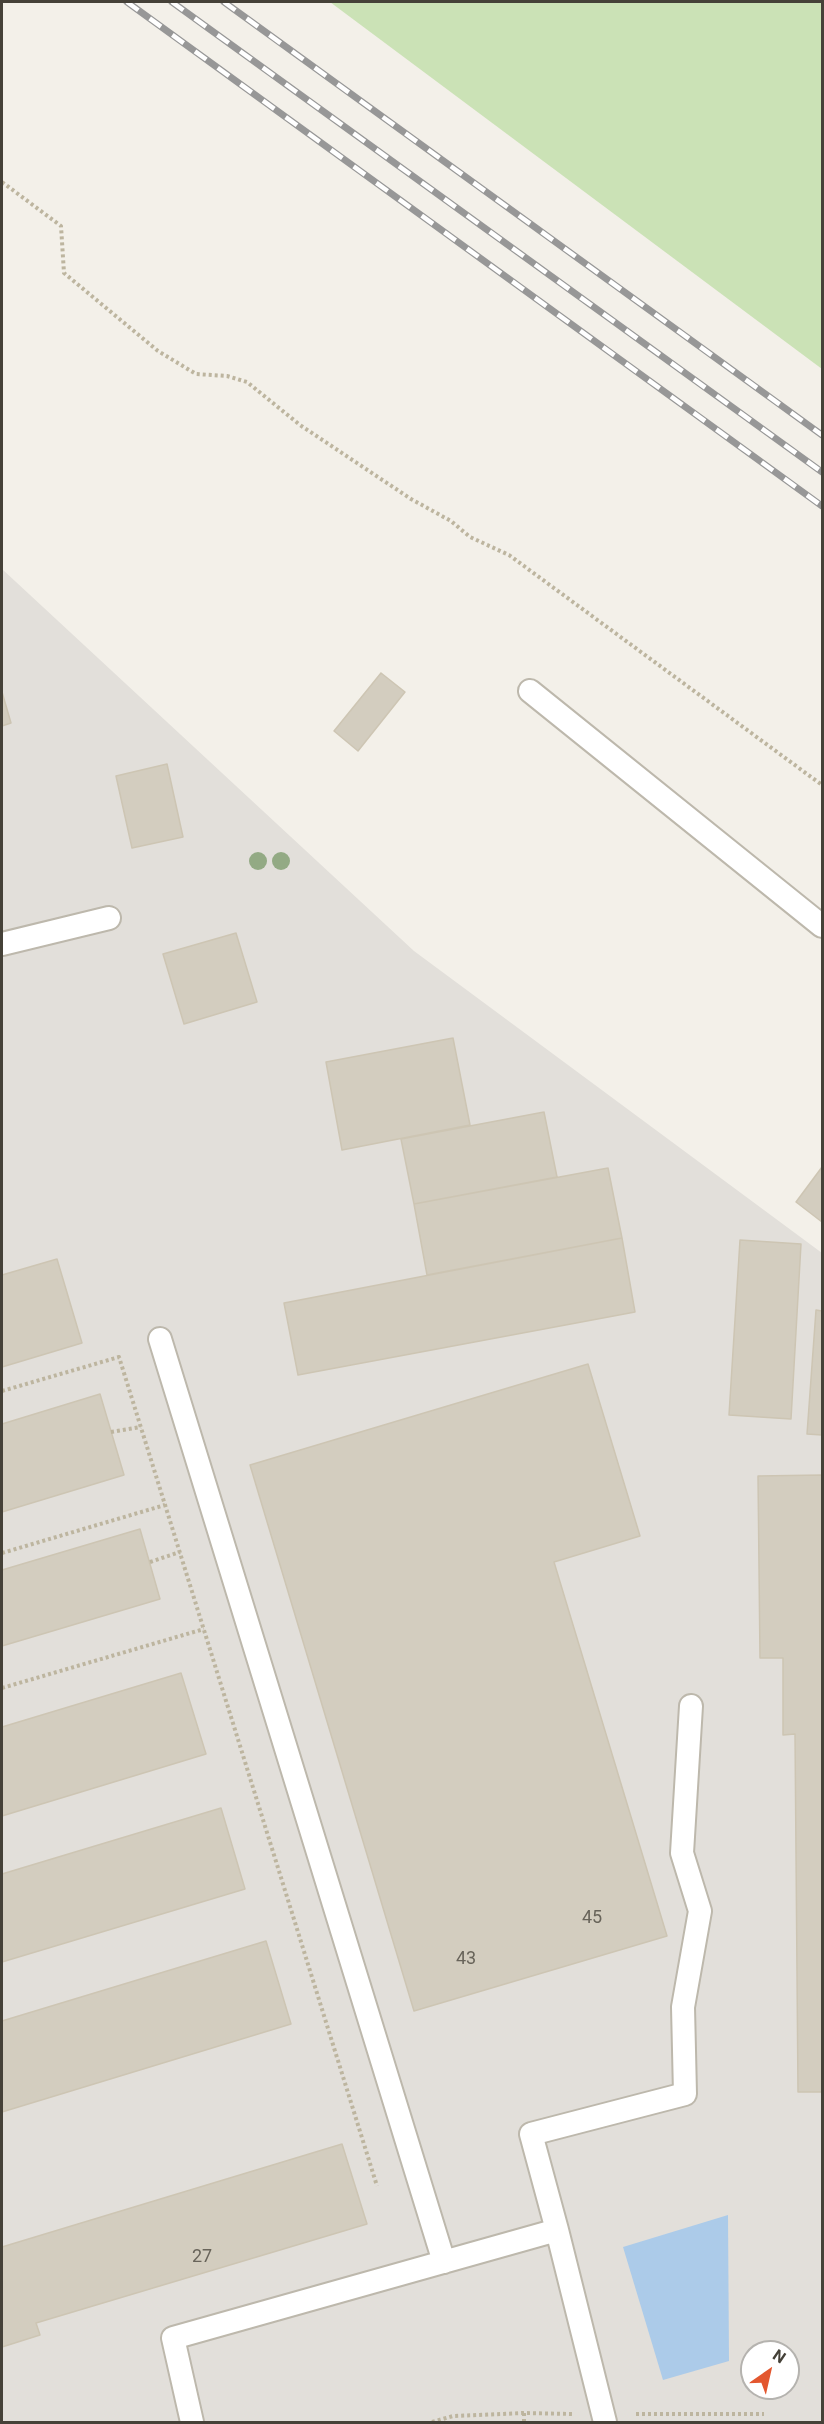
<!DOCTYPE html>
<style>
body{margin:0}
#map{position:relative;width:824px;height:2424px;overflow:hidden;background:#f3f0e9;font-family:Roboto,sans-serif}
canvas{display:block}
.frame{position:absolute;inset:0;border:3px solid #454138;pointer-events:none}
.north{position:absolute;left:740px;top:2340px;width:60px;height:60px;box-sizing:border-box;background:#fff;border:2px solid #b5b3af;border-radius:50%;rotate:34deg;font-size:16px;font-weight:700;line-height:24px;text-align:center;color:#454138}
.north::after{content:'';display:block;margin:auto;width:21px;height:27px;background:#e3572f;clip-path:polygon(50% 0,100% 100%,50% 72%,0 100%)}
</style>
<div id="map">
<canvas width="824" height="2424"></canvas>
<div class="frame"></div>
<div class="north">N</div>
</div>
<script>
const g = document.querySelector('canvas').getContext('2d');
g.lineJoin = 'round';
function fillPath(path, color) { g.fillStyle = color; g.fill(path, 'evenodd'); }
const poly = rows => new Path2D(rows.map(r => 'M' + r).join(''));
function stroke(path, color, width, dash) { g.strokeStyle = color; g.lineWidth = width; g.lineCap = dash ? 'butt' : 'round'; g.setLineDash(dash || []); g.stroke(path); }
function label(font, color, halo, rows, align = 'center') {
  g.font = font + ' Roboto,sans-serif'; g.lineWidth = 5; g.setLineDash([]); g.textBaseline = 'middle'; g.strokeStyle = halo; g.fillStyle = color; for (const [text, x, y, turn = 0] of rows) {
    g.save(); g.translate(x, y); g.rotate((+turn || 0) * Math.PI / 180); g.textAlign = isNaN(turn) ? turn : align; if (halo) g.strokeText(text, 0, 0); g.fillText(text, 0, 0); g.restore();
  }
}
fillPath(poly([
 [2,569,414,951,822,1253,822,2422,2,2422],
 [752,2352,788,2352,788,2388,752,2388]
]), '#e2dfda');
fillPath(poly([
 [330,2,822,2,822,369]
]), '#cbe2b6');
fillPath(poly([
 [728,2215,729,2361,663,2380,623,2247]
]), '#accbe9');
const building = poly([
 [381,673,405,692,358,751,334,731,381,673],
 [2,692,11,723,2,726,2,692],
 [167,764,183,837,132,848,116,776,167,764],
 [236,933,257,1002,184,1024,163,954,236,933],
 [453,1038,470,1125,342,1150,326,1062,453,1038],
 [544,1112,557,1177,414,1204,401,1139,544,1112],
 [822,1167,822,1222,796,1202,822,1167],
 [608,1168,622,1238,427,1275,414,1204,608,1168],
 [622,1238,635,1312,298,1375,284,1303,622,1238],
 [740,1240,801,1244,791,1419,729,1415,740,1240],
 [57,1259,82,1343,2,1367,2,1275,57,1259],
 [816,1310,822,1311,822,1435,807,1434,816,1310],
 [588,1364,640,1536,554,1562,667,1936,414,2011,250,1465,588,1364],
 [100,1394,124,1475,2,1512,2,1424,100,1394],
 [822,1475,822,2092,798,2092,795,1734,783,1735,783,1658,760,1658,758,1476,822,1475],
 [140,1529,160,1599,2,1646,2,1570,140,1529],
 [181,1673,206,1754,2,1816,2,1727,181,1673],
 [221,1808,245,1889,2,1962,2,1874,221,1808],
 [266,1941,291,2024,2,2112,2,2021,266,1941],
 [342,2144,367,2224,36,2323,40,2335,2,2347,2,2247,342,2144]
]);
fillPath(building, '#d3cdbf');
stroke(building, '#cdc5b3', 1.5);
const service = poly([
 [530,691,822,926],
 [2,944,109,918],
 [160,1339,444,2262],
 [557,2230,531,2134,685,2094,683,2007,700,1911,682,1853,691,1706],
 [192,2422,173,2338,557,2230,605,2422]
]);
stroke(service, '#bdb8ac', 26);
stroke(poly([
 [2,182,61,226,64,273,158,351,196,374,227,376,247,382,300,425,411,499,451,521,470,537,509,555,822,785],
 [2,1391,119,1357,377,2186],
 [111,1432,141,1427],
 [2,1553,165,1505],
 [150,1562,180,1552],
 [2,1688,204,1629],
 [636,2414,764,2414],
 [432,2422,453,2416,524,2413],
 [524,2422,524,2413,572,2414]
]), '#bdb59f', 4, [3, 3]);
stroke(service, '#fff', 22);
const rail = poly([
 [127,2,822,506],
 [172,2,822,472],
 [224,2,822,435]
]);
stroke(rail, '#979797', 7);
stroke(rail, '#fff', 4.5, [14]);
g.fillStyle = '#93aa84';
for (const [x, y] of [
 [258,861],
 [281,861]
]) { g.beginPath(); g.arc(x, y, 9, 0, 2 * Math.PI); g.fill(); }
label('18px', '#68645a', null, [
 ["45",592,1918],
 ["43",466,1959],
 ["27",202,2257]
]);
</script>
